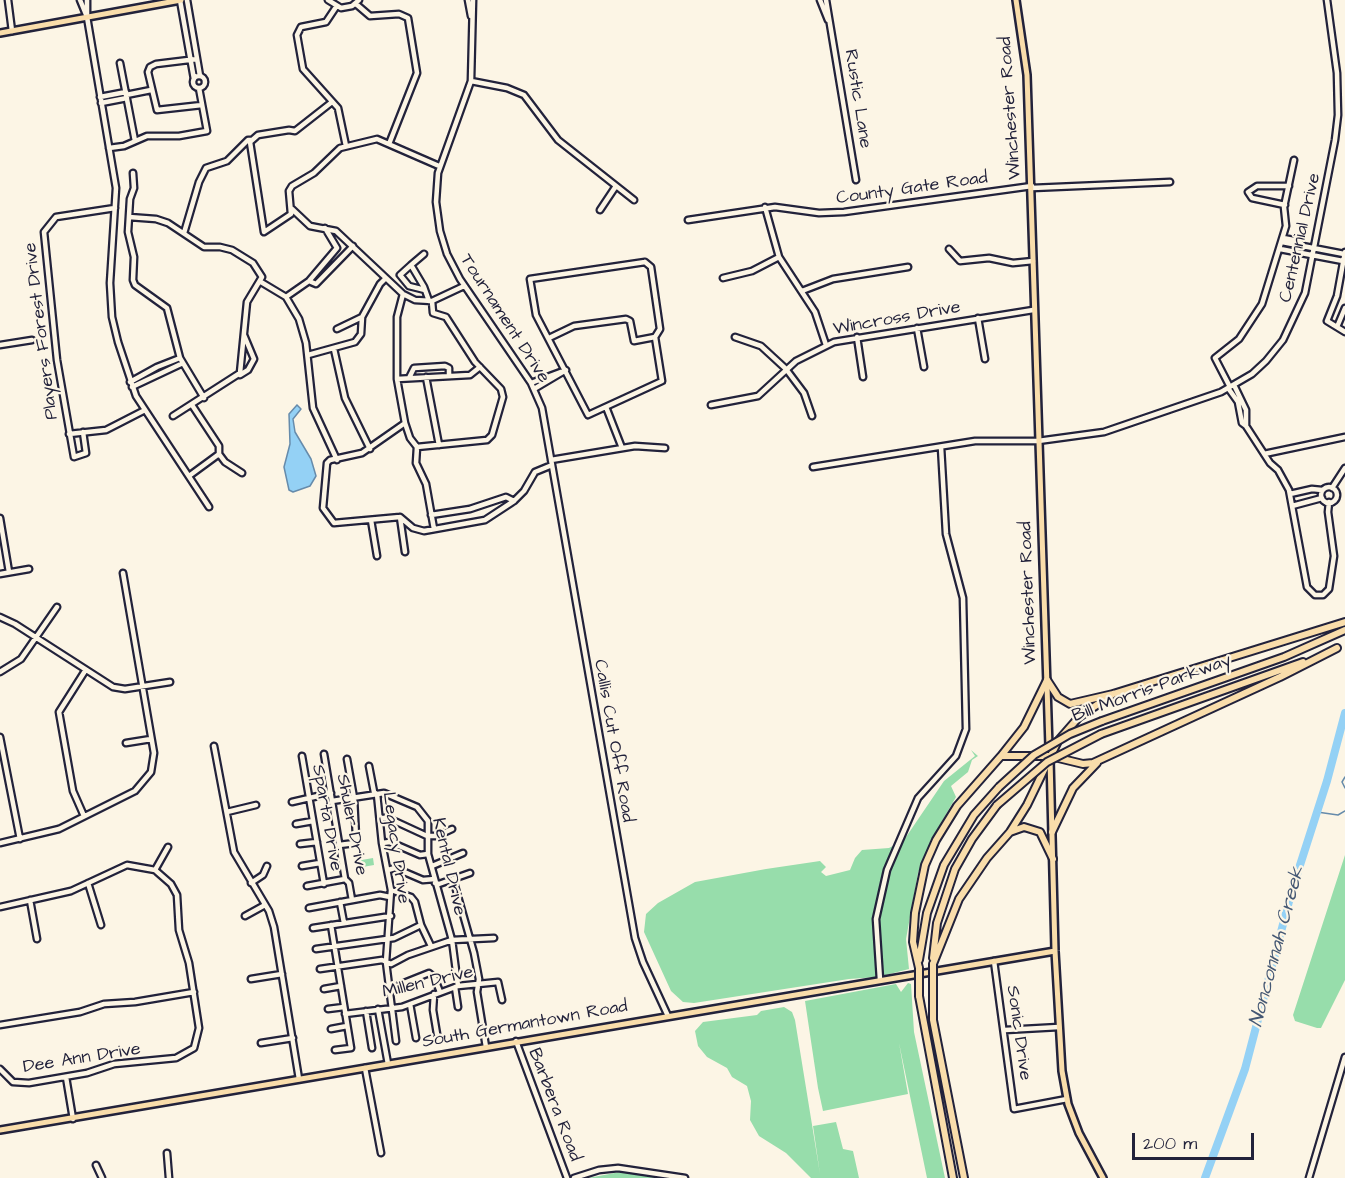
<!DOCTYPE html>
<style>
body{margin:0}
#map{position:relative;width:1345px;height:1178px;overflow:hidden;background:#fcf5e5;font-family:"Architects Daughter",sans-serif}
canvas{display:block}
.scale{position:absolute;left:1132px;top:1133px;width:122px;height:27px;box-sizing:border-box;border:3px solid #22223b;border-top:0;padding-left:8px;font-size:18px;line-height:21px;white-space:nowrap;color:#22223b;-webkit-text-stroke:4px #fcf5e5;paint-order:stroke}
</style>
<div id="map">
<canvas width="1345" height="1178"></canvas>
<div class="scale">200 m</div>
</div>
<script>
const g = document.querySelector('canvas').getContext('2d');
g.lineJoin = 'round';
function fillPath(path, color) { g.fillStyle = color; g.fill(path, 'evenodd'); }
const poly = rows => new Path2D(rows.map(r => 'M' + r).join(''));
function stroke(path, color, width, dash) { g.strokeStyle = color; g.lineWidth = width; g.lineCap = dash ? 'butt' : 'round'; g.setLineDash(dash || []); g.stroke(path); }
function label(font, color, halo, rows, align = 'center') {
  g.font = font + ' "Architects Daughter",sans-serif'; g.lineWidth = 4.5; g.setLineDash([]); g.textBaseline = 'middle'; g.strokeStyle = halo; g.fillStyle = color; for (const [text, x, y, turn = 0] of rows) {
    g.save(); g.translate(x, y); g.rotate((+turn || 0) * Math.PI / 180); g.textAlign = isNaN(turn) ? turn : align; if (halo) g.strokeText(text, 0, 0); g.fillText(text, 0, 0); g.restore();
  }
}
fillPath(poly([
 [971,750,978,756,972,760,968,772,951,786,956,797,931,840,918,873,906,939,909,969,878,977,849,979,694,1003,683,1002,671,991,644,932,646,914,658,903,695,882,766,869,820,861,826,867,821,872,826,876,850,870,855,858,862,850,889,848,904,840,944,781,975,756],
 [1345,855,1345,980,1321,1028,1317,1028,1295,1021,1293,1015],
 [373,858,374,865,357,868,356,861],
 [908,983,911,984,914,1032,945,1178,927,1178,899,1043,908,1094,823,1111,818,1088,805,1001,896,984,901,992],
 [784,1007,792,1012,795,1020,820,1174,813,1126,836,1122,843,1149,853,1151,859,1178,811,1178,786,1153,759,1136,750,1120,751,1101,747,1086,732,1077,727,1068,707,1057,698,1046,695,1031,703,1022,757,1015,761,1011],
 [620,1172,635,1173,671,1178,588,1178]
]), '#97ddab');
const water = poly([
 [297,405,301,409,293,419,295,432,311,459,316,476,310,486,293,492,289,490,284,467,290,444,289,414,297,405]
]);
fillPath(water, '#94d1f5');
stroke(water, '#668bab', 1.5);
stroke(poly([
 [1345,777,1342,782,1345,788],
 [1317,812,1338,815,1345,811]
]), '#668bab', 1.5);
stroke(poly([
 [1205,1178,1245,1069,1292,890,1327,781,1345,713]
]), '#94d1f5', 8);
const minor = poly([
 [8,0,12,31],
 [80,0,87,17,116,188,110,283,112,317,118,342,136,396,209,507],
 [180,0,194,79],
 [187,0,200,76],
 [328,0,341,8,352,6,359,0],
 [468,0,471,16],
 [473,0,471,81,438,173,436,202,440,231,447,254,460,279,531,383,542,408,635,938,643,962,668,1016],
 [820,0,828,20],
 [826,0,856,180],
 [356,4,370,16,399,14,408,18,417,73,389,144],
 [336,7,326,22,301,27,297,35,303,69,338,108,346,146],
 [87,15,87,0],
 [197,59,156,64,150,67,148,72,157,110,202,105],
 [120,63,135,141],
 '193 82a6 6 0 1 1 12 0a6 6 0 1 1-12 0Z',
 [471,81,507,88,524,95,558,140,634,200],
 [126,95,151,90],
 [100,97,126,92],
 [332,102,295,131,289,130,258,135,250,142,264,232,291,214,289,191,292,186,314,173,340,148,377,139,439,166],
 [101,103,127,98],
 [109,148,124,146,147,136,179,136,207,131,199,88],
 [133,173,134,188,130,199,128,232,134,257,133,280,135,285,167,308,180,358,204,398],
 [1032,188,1170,182],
 [1285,205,1252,198,1248,192,1257,186,1289,186],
 [765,207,779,257,815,312,826,345],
 [292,209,310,226,336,231,403,294,415,300,432,301,464,286],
 [600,210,616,186],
 [129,217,156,219,168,223,204,247,220,247,232,250,253,263,262,277,247,302,240,373,173,416],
 [688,220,775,207,819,213,844,212,1032,186],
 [184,233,199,182,206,168,227,161,248,140,252,140],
 [1283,238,1299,241,1304,247],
 [1282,242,1344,254],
 [949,249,960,261,989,258,1013,263,1033,261],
 [1280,249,1343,261],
 [1345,252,1337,296,1327,321,1345,332],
 [645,262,651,267,660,329,655,337,662,381,588,415,536,315,530,279,645,262],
 [411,265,424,254],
 [723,278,752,271,779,257],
 [309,281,316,284,353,246],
 [261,282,286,297,299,319,306,343,313,408,337,460],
 [425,290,409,286,400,275,411,265,424,287,429,301],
 [802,291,833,279,908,267],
 [403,294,397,317,397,379,405,423,410,438,417,447,416,463,426,484,434,529],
 [286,297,309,281,337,248,325,228],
 [978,318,985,359],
 [1337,327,1345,308],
 [917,328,924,367],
 [337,329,362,317],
 [735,337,761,346,786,369,804,393,812,416],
 [857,337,863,377],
 [549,338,574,326,626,319,630,321,634,341,655,337],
 [0,345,32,340],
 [334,349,345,398,370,449],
 [308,355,355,342,361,334,362,317,380,284,386,278],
 [240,375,248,370,254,359,244,335],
 [426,377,439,445],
 [409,378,414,368,445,366,449,368,449,376],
 [397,379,470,375,480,367],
 [130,382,157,367,180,358],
 [531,383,566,370,534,389],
 [132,387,183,363],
 [1230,387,1215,358,1239,339,1262,304,1286,226,1284,207,1294,160],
 [1228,388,1238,402,1242,423,1246,426,1246,410,1234,385],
 [192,405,219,446,219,454,225,462,242,473],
 [711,405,758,396,796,361,834,342,1033,310],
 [606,407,622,448],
 [405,423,362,453,330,460,327,463,323,508,334,523,400,517,413,528,424,531,485,520,514,501],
 [1246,426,1270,463,1278,470,1289,490,1307,587,1315,595,1323,595,1329,589,1334,556,1328,512,1329,502],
 [83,432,86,453,74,457,57,360,44,232,56,217,115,208],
 [69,434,106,430,145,410],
 [417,447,487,440,492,435,503,397,501,389,475,362,446,317,433,313,432,301],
 [1264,454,1345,437],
 [551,460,635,446,665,448],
 [813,467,975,441,1038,441,1104,432,1221,392,1252,374,1266,361,1283,340,1305,293,1335,140,1338,115,1337,73,1327,0],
 [189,476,219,454],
 '1321 495a8 8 0 1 1 16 0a8 8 0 1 1-16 0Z',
 [1332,488,1345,468],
 [1290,494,1312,489,1322,490],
 [1292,506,1322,498],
 [431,515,470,509,506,497,514,501,524,491,535,472,552,465],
 [400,517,405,552],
 [0,518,9,572],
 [371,520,377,556],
 [0,574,29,569],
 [0,617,15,624,113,687,125,689,170,682],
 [0,672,21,659,57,607],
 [0,737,20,839],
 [126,743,151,739],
 [214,746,234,852,269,911,274,927,299,1079],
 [324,754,345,879,349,883,352,900],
 [302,756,324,884],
 [369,766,374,792,377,794,382,843,391,890,386,962,396,1041],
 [332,801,384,793,417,807,428,821,428,854,452,940,458,986],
 [292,802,331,793],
 [227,812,256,805],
 [84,816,73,791,59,712,85,671],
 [380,818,388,818,427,836,437,836,452,829],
 [296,824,313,821],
 [0,843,59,829,135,791,151,772,154,753,123,573],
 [382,843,390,842,420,855,428,854],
 [300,844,317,842],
 [339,845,355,843,356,837,354,798,347,759],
 [302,866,320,863],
 [432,866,463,853],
 [155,870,168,847],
 [388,870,395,868,423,880,435,879],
 [453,879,474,953,479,979,477,992,486,1047],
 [88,883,101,925],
 [251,883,263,875,267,866],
 [435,883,439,884,470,873],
 [307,886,345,879],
 [391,890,411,897,415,902,421,925,431,946],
 [30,900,37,939],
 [340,902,344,923],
 [0,907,71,891,127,865,155,870,171,884,177,895,179,930,189,963,199,1028,194,1048,176,1058,114,1064,87,1073,29,1083,13,1082,0,1069],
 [309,908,380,895,390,897],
 [245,916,265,905],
 [331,925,351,1048,335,1050],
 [313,928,391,916],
 [316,949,394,938,421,925],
 [994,961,1014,1109,1067,1099],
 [320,969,382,960,391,964,408,955,452,940,494,938],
 [251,979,282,974],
 [880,980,876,919,887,870,918,798,956,756,966,729,963,598,946,534,941,447],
 [455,987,458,1007],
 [324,989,341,986],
 [389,989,429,973,434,977,440,992],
 [434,994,433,1010,437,1034],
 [410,1004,416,1038],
 [328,1009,344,1007],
 [378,1009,388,1064],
 [366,1011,372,1048],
 [345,1014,402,1007,458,986,498,982,502,1000],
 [0,1025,80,1012,104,1004,135,1002,194,992],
 [331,1029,347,1026],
 [1005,1030,1059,1027],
 [516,1041,567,1178],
 [261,1043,293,1038],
 [365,1068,381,1153],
 [66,1077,73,1119],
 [167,1153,169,1178],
 [96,1165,102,1178],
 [574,1178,599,1170,618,1168,685,1178],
 [1309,1178,1345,1057]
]);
const major = poly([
 [1016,0,1027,75,1049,747],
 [0,33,181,0],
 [1050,759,1055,951,1062,1071,1068,1104,1079,1133,1103,1178],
 [0,1130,1055,951]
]);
const highway = poly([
 [1047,680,1058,697,1070,704,1113,694,1345,622],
 [1102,721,1284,657,1345,630],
 [1101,734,1303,662],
 [1001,756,1024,727,1047,680],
 [1010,832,1024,827,1040,832,1053,859],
 [1052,832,1073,788,1097,763],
 [933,958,937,923,955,869,972,839,997,805],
 [919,960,927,913,944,865,974,815,999,787],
 [933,964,959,899,987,858,1010,832,1027,805,1058,741,1079,717,1113,694],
 [919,968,913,942,915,913,925,865,936,840,957,806,1001,756,1050,756,1083,764,1093,763,1280,677,1337,648],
 [919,996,953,1178],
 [933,1000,933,1020,964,1178]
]);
stroke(minor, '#22223b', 9);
stroke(major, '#22223b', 10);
stroke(highway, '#22223b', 10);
stroke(minor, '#fcf5e5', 4.5);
stroke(major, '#f9ddab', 5);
stroke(highway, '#f9ddab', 6);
const highwayBridge = poly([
 [999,787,1034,755,1070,734,1102,721],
 [997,805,1047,762,1101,734],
 [919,968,919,996],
 [933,1000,933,964]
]);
stroke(highwayBridge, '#22223b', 10, []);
stroke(highwayBridge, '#f9ddab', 6);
label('18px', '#22223b', '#fcf5e5', [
 ["Rustic Lane",857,99,81],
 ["Winchester Road",1011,108,-94],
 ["County Gate Road",912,189,-8],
 ["Centennial Drive",1301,238,-77],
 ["Tournament Drive",504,319,57],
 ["Wincross Drive",897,319,-10],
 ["Players Forest Drive",42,331,-97],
 ["Winchester Road",1029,593,-92],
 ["Bill Morris Parkway",1152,689,-20],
 ["Callis Cut Off Road",613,741,80],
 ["Sparta Drive",326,818,80],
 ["Shuler Drive",351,825,79],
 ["Legacy Drive",395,848,82],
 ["Kental Drive",448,867,77],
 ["Millen Drive",428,983,-13],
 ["South Germantown Road",525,1025,-10],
 ["Sonic Drive",1018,1033,82],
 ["Dee Ann Drive",82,1059,-9],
 ["Barbera Road",554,1105,69]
]);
label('italic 20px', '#445773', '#fcf5e5', [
 ["Nonconnah Creek",1278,947,-75]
]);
</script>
